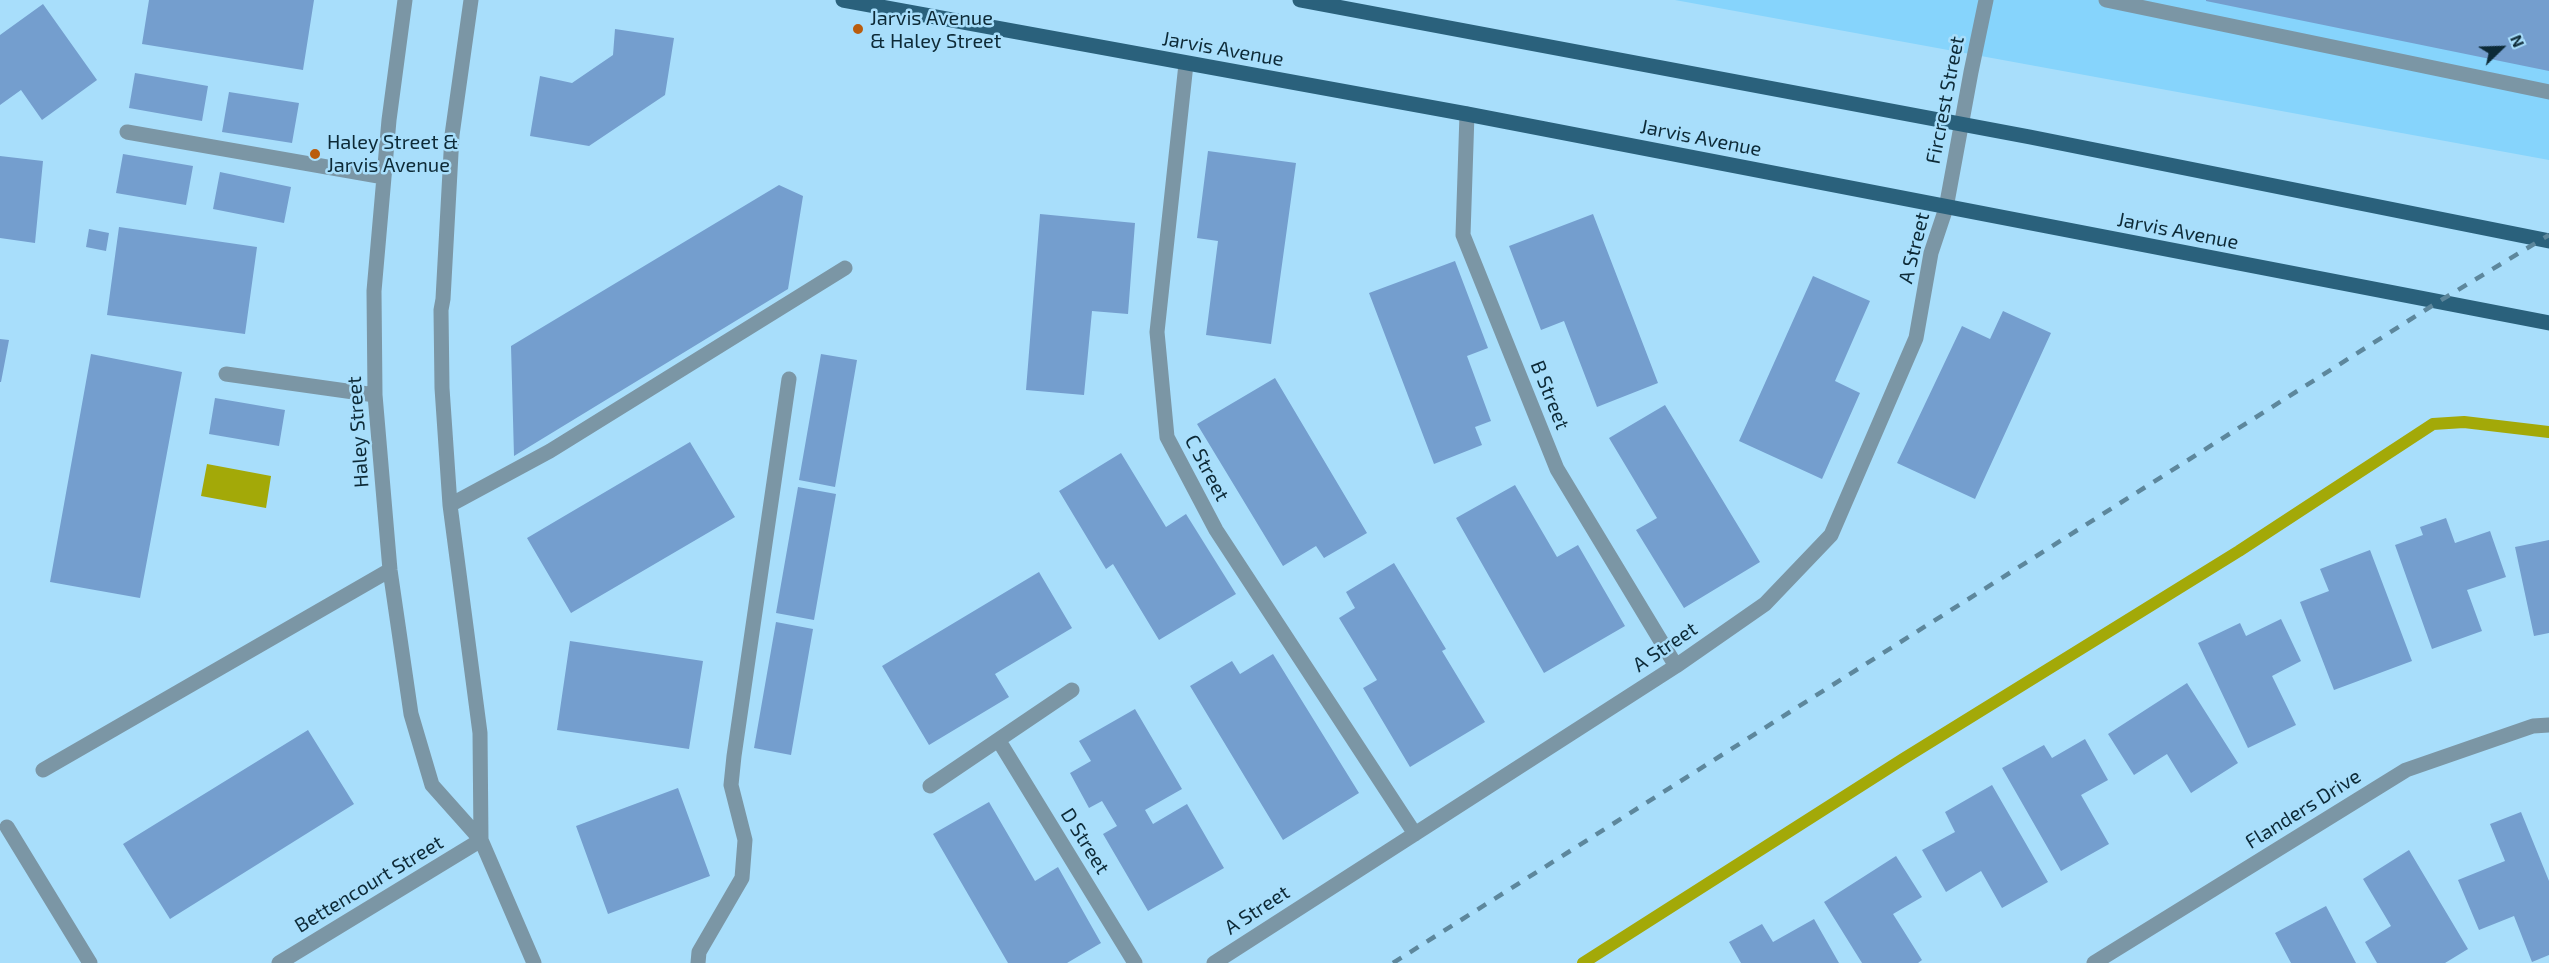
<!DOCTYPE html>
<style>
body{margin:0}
#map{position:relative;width:2549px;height:963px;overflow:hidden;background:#a8defb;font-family:"Exo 2",sans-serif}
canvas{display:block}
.north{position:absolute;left:2471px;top:18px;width:60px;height:60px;-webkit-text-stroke:4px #a8defb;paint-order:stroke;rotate:67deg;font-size:16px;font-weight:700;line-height:24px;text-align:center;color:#0d2a37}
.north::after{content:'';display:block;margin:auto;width:21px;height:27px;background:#0d2a37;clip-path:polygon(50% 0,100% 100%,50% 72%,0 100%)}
</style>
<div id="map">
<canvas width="2549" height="963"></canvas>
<div class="north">N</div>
</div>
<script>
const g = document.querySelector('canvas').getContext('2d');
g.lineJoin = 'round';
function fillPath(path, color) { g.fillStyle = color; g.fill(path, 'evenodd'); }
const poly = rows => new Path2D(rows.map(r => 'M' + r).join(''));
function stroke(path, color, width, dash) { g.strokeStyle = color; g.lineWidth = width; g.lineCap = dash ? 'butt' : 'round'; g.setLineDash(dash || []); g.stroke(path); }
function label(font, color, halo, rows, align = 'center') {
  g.font = font + ' "Exo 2",sans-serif'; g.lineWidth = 5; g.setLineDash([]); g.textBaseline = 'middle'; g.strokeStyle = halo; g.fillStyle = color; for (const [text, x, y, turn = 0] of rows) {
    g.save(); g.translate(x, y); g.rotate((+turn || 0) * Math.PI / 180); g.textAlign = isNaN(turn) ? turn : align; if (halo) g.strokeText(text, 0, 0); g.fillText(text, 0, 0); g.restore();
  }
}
fillPath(poly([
 [1675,0,2549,0,2549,160]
]), '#86d4fc');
fillPath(poly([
 [207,464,271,476,266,508,201,496]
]), '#a3a908');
stroke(poly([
 [1583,963,1903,759,2239,551,2433,424,2464,422,2549,432]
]), '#a3a908', 12);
fillPath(poly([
 [149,0,314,0,303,70,142,44],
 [2206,0,2549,0,2549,71,2206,1],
 [43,4,97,80,42,120,21,90,0,105,0,35],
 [615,29,674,38,665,95,589,146,530,136,540,76,572,83,613,55],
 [135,73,208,86,202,121,129,108],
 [229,92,299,103,292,143,222,132],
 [1208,151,1296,163,1271,344,1206,335,1218,241,1197,238],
 [123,154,193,166,186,205,116,193],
 [0,156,43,161,35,243,0,238],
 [220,172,291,187,284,223,213,209],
 [779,185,803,196,788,289,514,456,511,346],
 [1040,214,1135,223,1128,314,1092,311,1084,395,1026,390],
 [1593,214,1658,383,1597,407,1564,321,1541,330,1509,246],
 [119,227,257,247,245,334,107,315],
 [89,229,109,233,106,251,86,247],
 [1455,261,1488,348,1467,356,1491,421,1475,427,1482,445,1434,464,1369,293],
 [1813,276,1870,301,1835,381,1860,393,1822,479,1739,441],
 [2003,311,2051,333,1975,499,1897,463,1962,326,1990,339],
 [0,339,9,340,1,382,0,382],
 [91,354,182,372,140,598,50,582],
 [821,354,857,360,835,487,799,480],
 [1275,378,1367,533,1324,558,1316,546,1283,566,1197,424],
 [215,398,285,410,279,446,209,434],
 [1665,405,1760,562,1684,608,1636,530,1657,518,1609,438],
 [690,442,735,517,571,613,527,538],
 [1121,453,1166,527,1186,514,1236,594,1159,640,1113,564,1106,569,1059,491],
 [1515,485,1557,557,1578,545,1625,626,1544,673,1456,518],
 [798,487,836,494,814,620,776,613],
 [2446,518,2455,543,2490,531,2506,577,2467,590,2482,631,2432,649,2395,545,2423,535,2420,527],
 [2549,540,2549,633,2534,636,2515,547],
 [2370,550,2412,661,2334,690,2300,602,2329,591,2320,569],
 [1394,563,1446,649,1442,651,1485,722,1410,767,1363,688,1377,680,1339,618,1355,608,1346,592],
 [1039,572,1072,628,995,674,1009,697,929,745,882,666],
 [2281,619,2301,661,2272,676,2296,725,2248,748,2198,643,2240,623,2246,636],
 [776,622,813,629,791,755,754,748],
 [570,641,703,661,689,749,557,730],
 [1273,654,1359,793,1283,840,1190,686,1232,661,1240,674],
 [2187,683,2238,763,2191,793,2167,754,2134,775,2108,734],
 [1135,709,1182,789,1145,810,1153,824,1187,804,1224,868,1148,911,1103,834,1117,826,1102,801,1089,808,1070,773,1091,761,1079,741],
 [308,730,354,804,170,919,123,844],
 [2085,739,2108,780,2081,795,2109,844,2061,871,2002,768,2044,745,2052,758],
 [1992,785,2048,882,2002,908,1981,871,1946,892,1922,850,1955,832,1945,812],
 [678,788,710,876,608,914,576,826],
 [989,802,1035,881,1058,867,1101,943,1067,963,1008,963,933,834],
 [2521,812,2549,881,2549,955,2532,962,2514,916,2479,930,2458,880,2505,861,2490,824],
 [2409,850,2468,949,2445,963,2377,963,2365,942,2391,926,2363,879],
 [1896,856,1922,897,1893,914,1922,960,1918,963,1862,963,1824,902],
 [2326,906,2356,963,2291,963,2275,933],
 [1814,919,1839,963,1741,963,1729,942,1762,924,1773,942]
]), '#749ece');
stroke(poly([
 [405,0,389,120,374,291,375,395,390,570,411,714,432,785,481,840,534,963],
 [471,0,452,135,443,299,441,310,442,388,450,505,480,733,481,840],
 [2106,0,2549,92],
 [1186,64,1157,332,1167,437,1216,530,1415,834],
 [1467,114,1463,235,1557,469,1676,666],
 [127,132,384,177],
 [226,374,375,395],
 [450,505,550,451,845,268],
 [999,741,1135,963],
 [43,770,390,570],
 [930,786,1072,690],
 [7,827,90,963],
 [279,963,481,840],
 [698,963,699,952,742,878,745,840,731,785,734,756,789,379],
 [1214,963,1676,666,1765,604,1831,535,1916,338,1931,253,1946,208,1971,72,1986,0],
 [2094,963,2406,770,2533,726,2549,725]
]), '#7b96a5', 15);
stroke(poly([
 [843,0,1467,114,2549,323],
 [1300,0,2030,137,2549,241]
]), '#2a617c', 15);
stroke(poly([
 [1393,963,2438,302,2549,235]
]), '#5d879c', 4.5, [10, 10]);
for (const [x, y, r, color] of [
 [858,29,6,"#ba5c0d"],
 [315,154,6,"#ba5c0d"]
]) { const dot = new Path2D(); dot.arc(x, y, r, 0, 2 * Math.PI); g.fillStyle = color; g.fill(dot); stroke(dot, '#a8defb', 2); }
label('20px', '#0d2a37', '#a8defb', [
 ["Jarvis Avenue",870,18],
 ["& Haley Street",870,41],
 ["Haley Street &",327,142],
 ["Jarvis Avenue",327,165]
], 'left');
label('20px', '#0d2a37', '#a8defb', [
 ["Jarvis Avenue",1223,49,10],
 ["Fircrest Street",1945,100,-79],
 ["Jarvis Avenue",1701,138,11],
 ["Jarvis Avenue",2178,231,11],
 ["A Street",1914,248,-76],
 ["B Street",1550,395,68],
 ["Haley Street",358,432,-94],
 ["C Street",1207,468,62],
 ["A Street",1665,647,-34],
 ["Flanders Drive",2303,809,-32],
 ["D Street",1085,841,58],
 ["Bettencourt Street",369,884,-31],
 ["A Street",1257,910,-33]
]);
</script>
